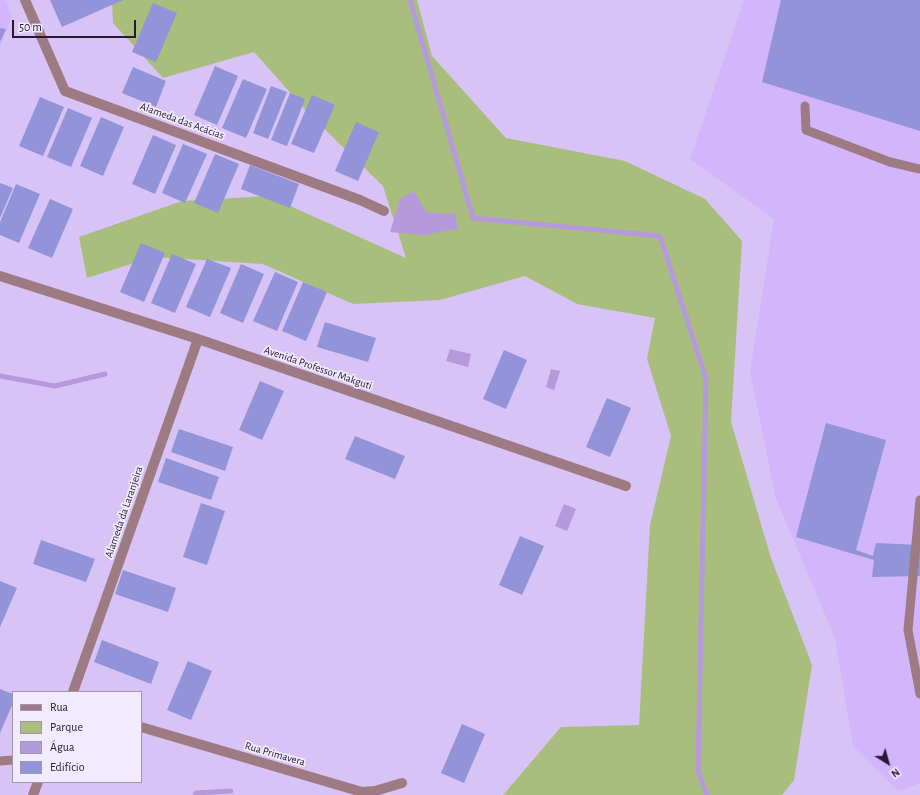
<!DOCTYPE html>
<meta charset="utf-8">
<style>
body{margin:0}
#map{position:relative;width:920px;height:795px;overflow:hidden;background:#d8c3f6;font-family:"Alegreya Sans",sans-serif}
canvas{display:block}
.legend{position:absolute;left:12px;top:691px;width:130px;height:92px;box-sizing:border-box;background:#f2ebff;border:1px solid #a097ad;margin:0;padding:5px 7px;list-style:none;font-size:12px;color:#251a32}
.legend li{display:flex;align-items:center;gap:8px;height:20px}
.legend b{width:20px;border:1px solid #a097ad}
.north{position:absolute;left:868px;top:743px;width:40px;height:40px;-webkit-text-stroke:3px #f2ebff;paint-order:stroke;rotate:143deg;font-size:11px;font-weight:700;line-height:16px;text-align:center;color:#251a32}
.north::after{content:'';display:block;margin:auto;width:14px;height:18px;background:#251a32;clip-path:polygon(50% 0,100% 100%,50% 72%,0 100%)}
.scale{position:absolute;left:12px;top:20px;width:124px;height:18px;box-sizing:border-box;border:2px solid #251a32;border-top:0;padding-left:5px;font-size:12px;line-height:14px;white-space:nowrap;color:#251a32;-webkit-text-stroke:3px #f2ebff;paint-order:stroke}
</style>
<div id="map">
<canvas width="920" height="795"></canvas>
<ul class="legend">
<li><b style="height:5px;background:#9e7b83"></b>Rua</li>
<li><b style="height:11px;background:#a9be7c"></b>Parque</li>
<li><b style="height:11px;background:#b599dc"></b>Água</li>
<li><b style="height:11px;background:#9293d8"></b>Edifício</li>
</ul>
<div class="north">N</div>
<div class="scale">50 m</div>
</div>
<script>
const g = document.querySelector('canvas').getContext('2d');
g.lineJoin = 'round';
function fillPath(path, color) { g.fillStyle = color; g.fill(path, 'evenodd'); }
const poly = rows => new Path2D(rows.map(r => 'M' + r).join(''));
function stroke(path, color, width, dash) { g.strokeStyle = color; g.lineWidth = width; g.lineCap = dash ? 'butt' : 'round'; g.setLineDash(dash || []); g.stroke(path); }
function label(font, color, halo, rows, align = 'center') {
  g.font = font + ' "Alegreya Sans",sans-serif'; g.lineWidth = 3.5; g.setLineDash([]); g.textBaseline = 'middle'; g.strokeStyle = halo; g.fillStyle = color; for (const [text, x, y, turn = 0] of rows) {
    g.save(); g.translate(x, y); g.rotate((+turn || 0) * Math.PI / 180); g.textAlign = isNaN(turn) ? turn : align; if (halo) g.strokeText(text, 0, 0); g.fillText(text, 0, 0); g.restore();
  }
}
fillPath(poly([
 [0,0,5,0,12,16,0,48],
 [744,0,920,0,920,783,898,791,853,746,835,638,776,499,750,372,774,219,690,159]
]), '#d2b5fb');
fillPath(poly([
 [112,0,417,0,432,56,506,138,625,161,705,199,742,241,731,422,771,558,812,665,794,780,782,795,503,795,561,727,639,725,650,525,671,436,647,359,655,318,577,304,525,276,440,300,353,304,263,264,153,257,87,278,79,237,182,201,268,196,406,258,383,186,309,114,254,52,163,78,113,23]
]), '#a9be7c');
fillPath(poly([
 [414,191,426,212,446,214,455,213,458,229,423,235,390,232,400,199],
 [450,349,471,354,468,367,446,361],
 [551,369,560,371,554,390,546,387],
 [564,504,576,509,567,531,555,526]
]), '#b599dc');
stroke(poly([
 [410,0,473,218,660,236,706,379,698,771,707,795],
 [0,376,55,386,105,374],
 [195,795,196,793,231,791]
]), '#b599dc', 5);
fillPath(poly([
 [50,0,123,0,62,27],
 [781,0,920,0,920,131,762,82],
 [153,3,177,13,156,62,132,52],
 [0,28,6,29,0,42],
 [215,66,238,76,217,125,194,115],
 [133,67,166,81,156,107,122,93],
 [243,79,267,89,246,138,222,128],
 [271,86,287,92,268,139,253,133],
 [290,93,305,99,287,146,271,140],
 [312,95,335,105,314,153,291,144],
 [40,97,64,107,43,156,19,146],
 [68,108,92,118,71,167,47,157],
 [101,117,124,127,103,176,80,166],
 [356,122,379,132,358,181,335,171],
 [153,135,176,145,155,194,132,184],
 [183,144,207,154,185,203,162,193],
 [215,154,239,164,218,213,194,203],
 [250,165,299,184,290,208,241,189],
 [0,183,13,188,0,218],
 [16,184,40,194,19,243,0,235,0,222],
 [50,199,73,209,52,258,28,248],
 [141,243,165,253,144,302,120,292],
 [172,254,196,264,175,313,151,303],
 [207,259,231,268,210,317,186,307],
 [241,264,264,274,243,323,220,313],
 [275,272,298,282,277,331,253,321],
 [303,282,327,292,306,341,282,331],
 [325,322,376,338,368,362,317,347],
 [504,350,527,360,506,409,483,399],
 [260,381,284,391,262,440,239,430],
 [607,398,631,408,610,457,586,447],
 [826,423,886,440,856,550,873,556,876,543,920,545,920,576,872,577,874,560,796,537],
 [179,429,233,447,225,471,171,452],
 [355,436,405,456,395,479,345,459],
 [166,458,219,477,211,500,158,482],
 [201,503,225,511,207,565,183,557],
 [520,536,544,546,522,595,499,585],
 [41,540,95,559,86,582,33,564],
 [123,570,176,588,168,612,115,594],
 [0,581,17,588,0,627],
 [102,640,159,662,151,684,94,662],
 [188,661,212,671,191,720,167,710],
 [0,689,13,694,13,703,0,733],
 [462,724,485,734,464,783,441,773]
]), '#9293d8');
stroke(poly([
 [805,106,806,130,890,162,920,169],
 [920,500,908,630,920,694],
 [0,761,13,760]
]), '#9e7b83', 9);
stroke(poly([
 [25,0,65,91,360,200,384,211],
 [0,276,198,339,626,486],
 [73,692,198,339],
 [141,727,362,792,375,791,402,783],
 [33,795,38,782]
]), '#9e7b83', 10);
label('11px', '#251a32', '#f2ebff', [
 ["Alameda das Acácias",182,121,20],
 ["Avenida Professor Makguti",318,368,19],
 ["Alameda da Laranjeira",124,512,-71],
 ["Rua Primavera",275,754,16]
]);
</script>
